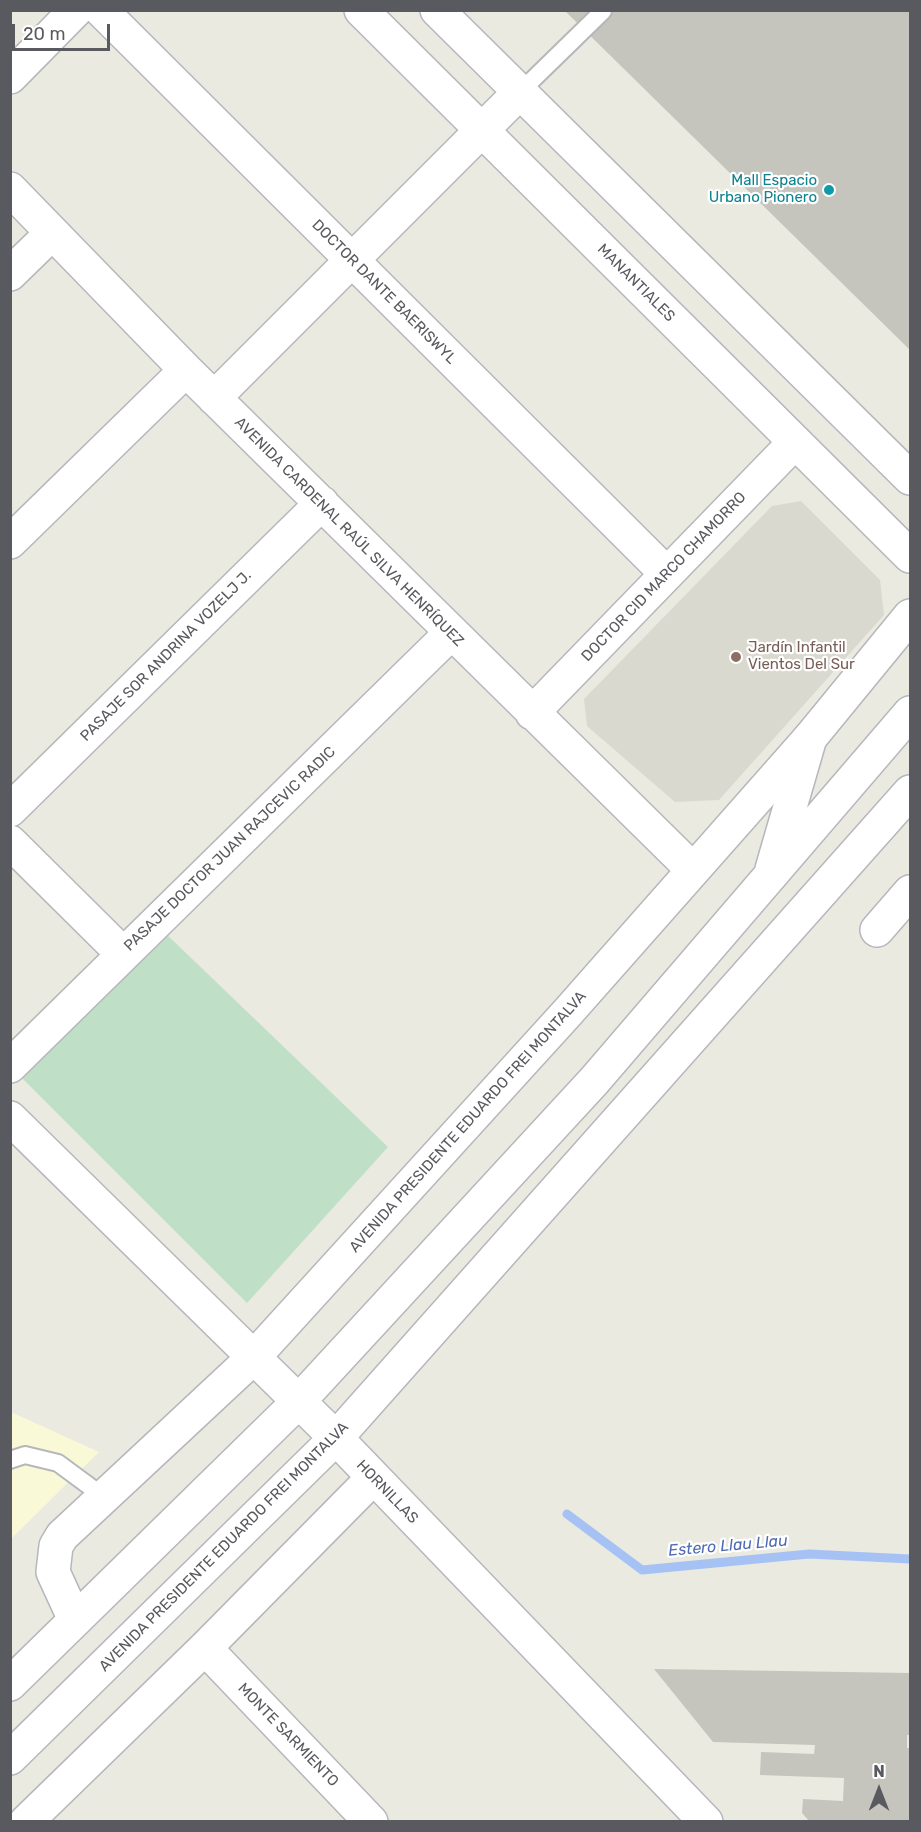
<!DOCTYPE html>
<meta charset="utf-8">
<style>
body{margin:0}
#map{position:relative;width:921px;height:1832px;overflow:hidden;background:#eaeae0;font-family:Rubik,sans-serif}
canvas{display:block}
.frame{position:absolute;inset:0;border:12px solid #595a5f;pointer-events:none}
.north{position:absolute;left:849px;top:1760px;width:60px;height:60px;-webkit-text-stroke:4px #fff;paint-order:stroke;rotate:0deg;font-size:16px;font-weight:700;line-height:24px;text-align:center;color:#595a5f}
.north::after{content:'';display:block;margin:auto;width:21px;height:27px;background:#595a5f;clip-path:polygon(50% 0,100% 100%,50% 72%,0 100%)}
.scale{position:absolute;left:12px;top:24px;width:98px;height:27px;box-sizing:border-box;border:3px solid #595a5f;border-top:0;padding-left:8px;font-size:18px;line-height:21px;white-space:nowrap;color:#595a5f;-webkit-text-stroke:4px #fff;paint-order:stroke}
</style>
<div id="map">
<canvas width="921" height="1832"></canvas>
<div class="frame"></div>
<div class="north">N</div>
<div class="scale">20 m</div>
</div>
<script>
const g = document.querySelector('canvas').getContext('2d');
g.lineJoin = 'round';
function fillPath(path, color) { g.fillStyle = color; g.fill(path, 'evenodd'); }
const poly = rows => new Path2D(rows.map(r => 'M' + r).join(''));
function stroke(path, color, width, dash) { g.strokeStyle = color; g.lineWidth = width; g.lineCap = dash ? 'butt' : 'round'; g.setLineDash(dash || []); g.stroke(path); }
function label(font, color, halo, rows, align = 'center') {
  g.font = font + ' Rubik,sans-serif'; g.lineWidth = 4.5; g.setLineDash([]); g.textBaseline = 'middle'; g.strokeStyle = halo; g.fillStyle = color; for (const [text, x, y, turn = 0] of rows) {
    g.save(); g.translate(x, y); g.rotate((+turn || 0) * Math.PI / 180); g.textAlign = isNaN(turn) ? turn : align; if (halo) g.strokeText(text, 0, 0); g.fillText(text, 0, 0); g.restore();
  }
}
fillPath(poly([
 [11,1412,99,1452,11,1539]
]), '#f9f8d7');
fillPath(poly([
 [801,501,880,580,884,615,719,800,675,802,587,726,584,699,772,506]
]), '#dad9cf');
fillPath(poly([
 [162,930,388,1147,247,1303,21,1077]
]), '#bfdfc6');
stroke(poly([
 [567,1514,642,1570,809,1554,910,1559]
]), '#a6c2f4', 9);
fillPath(poly([
 [564,10,910,10,910,350],
 [654,1669,910,1673,910,1735,907,1735,907,1748,910,1748,910,1822,810,1822,802,1813,803,1799,843,1801,844,1778,760,1775,761,1752,814,1754,815,1745,713,1742]
]), '#c5c4bd');
const lane = poly([
 [520,92,603,11],
 [10,1460,25,1455,58,1463,104,1497]
]);
const street = poly([
 [101,10,667,574],
 [10,77,76,10],
 [10,189,186,370,692,869],
 [10,274,52,233],
 [214,398,520,92],
 [10,542,186,370],
 [532,713,795,442],
 [10,810,322,503],
 [10,842,123,954],
 [877,930,910,892],
 [10,1066,450,634],
 [75,1620,53,1572,56,1546,62,1536,254,1357,568,1012,810,738,910,616],
 [205,1648,371,1822],
 [26,1822,205,1648,373,1478]
]);
const secondary = poly([
 [361,10,910,556],
 [437,10,910,478],
 [772,869,810,738],
 [10,1118,336,1438,706,1822],
 [10,1684,298,1402,594,1081,910,713],
 [10,1758,336,1438,910,792]
]);
stroke(lane, '#b6b7bb', 20);
stroke(street, '#b6b7bb', 36);
stroke(secondary, '#b6b7bd', 36);
stroke(lane, '#fff', 16);
stroke(street, '#fff', 33);
stroke(secondary, '#fff', 33);
for (const [x, y, r, color] of [
 [829,190,6,"#0f9aa8"],
 [736,657,6,"#8d6e63"]
]) { const dot = new Path2D(); dot.arc(x, y, r, 0, 2 * Math.PI); g.fillStyle = color; g.fill(dot); stroke(dot, '#fff', 2); }
label('15px', '#0d838f', '#fff', [
 ["Mall Espacio",817,181],
 ["Urbano Pionero",817,198]
], 'right');
label('15px', '#595a5f', '#fff', [
 ["MANANTIALES",636,283,45],
 ["DOCTOR DANTE BAERISWYL",384,292,45],
 ["AVENIDA CARDENAL RAÚL SILVA HENRÍQUEZ",349,532,45],
 ["DOCTOR CID MARCO CHAMORRO",664,577,-46],
 ["PASAJE SOR ANDRINA VOZELJ J.",166,656,-45],
 ["PASAJE DOCTOR JUAN RAJCEVIC RADIC",230,849,-44],
 ["AVENIDA PRESIDENTE EDUARDO FREI MONTALVA",468,1122,-48],
 ["HORNILLAS",387,1492,46],
 ["AVENIDA PRESIDENTE EDUARDO FREI MONTALVA",224,1547,-45],
 ["MONTE SARMIENTO",288,1735,46]
]);
label('15px', '#785e54', '#fff', [
 ["Jardín Infantil",748,648],
 ["Vientos Del Sur",748,665]
], 'left');
label('italic 16px', '#4d6ab3', '#fff', [
 ["Estero Llau Llau",728,1546,-5]
]);
</script>
